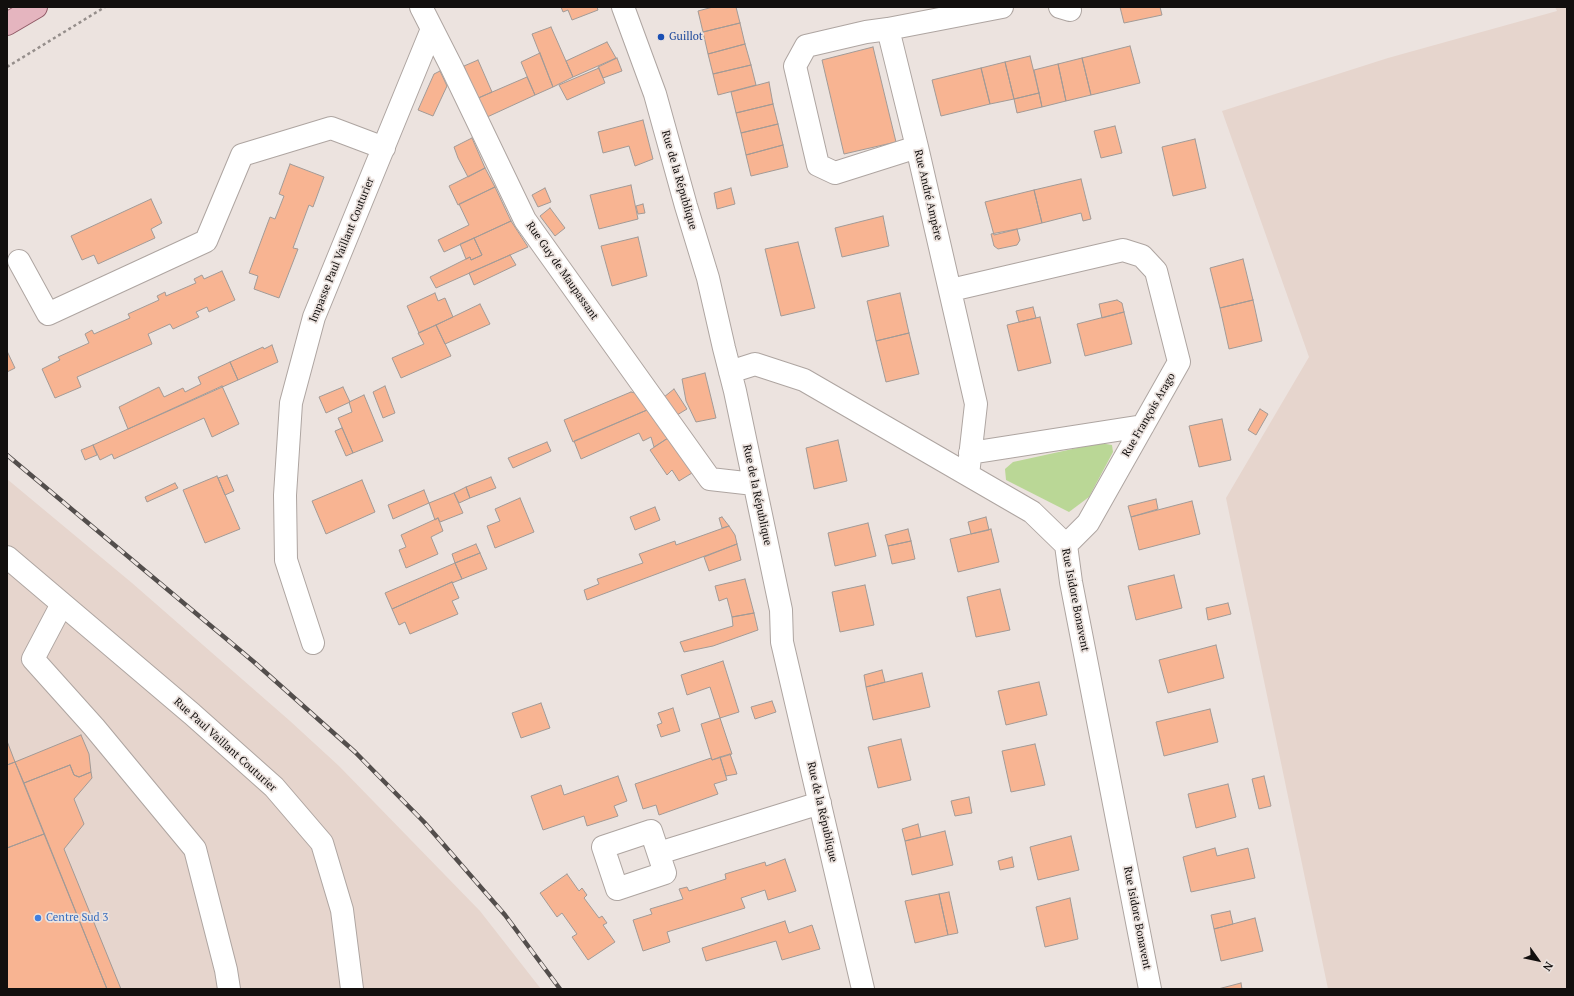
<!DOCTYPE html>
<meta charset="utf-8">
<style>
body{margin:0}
#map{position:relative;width:1574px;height:996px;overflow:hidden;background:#ece3df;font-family:"PT Serif",serif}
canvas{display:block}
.frame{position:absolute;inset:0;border:8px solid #120f0e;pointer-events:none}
.north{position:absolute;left:1518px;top:940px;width:40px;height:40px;-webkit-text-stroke:3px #ece3df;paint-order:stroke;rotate:123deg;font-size:11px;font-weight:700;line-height:16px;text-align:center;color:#120f0e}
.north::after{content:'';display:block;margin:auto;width:14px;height:18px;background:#120f0e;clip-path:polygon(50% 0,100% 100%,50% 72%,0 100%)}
</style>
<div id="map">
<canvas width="1574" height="996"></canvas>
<div class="frame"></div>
<div class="north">N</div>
</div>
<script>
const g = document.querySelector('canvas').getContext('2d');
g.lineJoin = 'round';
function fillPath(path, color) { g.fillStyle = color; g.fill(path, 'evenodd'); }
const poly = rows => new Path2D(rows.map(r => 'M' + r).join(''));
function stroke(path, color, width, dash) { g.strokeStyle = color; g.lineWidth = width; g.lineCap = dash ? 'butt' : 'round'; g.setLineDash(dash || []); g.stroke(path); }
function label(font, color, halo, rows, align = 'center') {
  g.font = font + ' "PT Serif",serif'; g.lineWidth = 3.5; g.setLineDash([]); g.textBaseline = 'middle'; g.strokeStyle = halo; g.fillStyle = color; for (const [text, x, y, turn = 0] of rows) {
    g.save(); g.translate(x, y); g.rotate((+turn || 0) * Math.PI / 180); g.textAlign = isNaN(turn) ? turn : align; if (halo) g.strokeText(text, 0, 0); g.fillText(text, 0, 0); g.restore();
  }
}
fillPath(poly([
 [1555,7,1567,7,1567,989,1328,989,1226,498,1309,357,1222,111,1388,58,1557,11],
 [7,479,132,583,290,721,339,766,480,911,541,989,7,989]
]), '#e6d5cd');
fillPath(poly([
 [1100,443,1112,445,1113,452,1089,497,1069,512,1006,480,1005,469,1013,462]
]), '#bad796');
const building = poly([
 [561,7,597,7,598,10,572,20,568,10,563,12,561,7],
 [713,7,736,7,740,23,703,32,698,11,713,7],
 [1120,7,1160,7,1162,15,1124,23,1120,7],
 [740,23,745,44,708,54,703,32,740,23],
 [551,27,573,77,553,87,532,34,551,27],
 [607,42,616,58,573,77,566,61,607,42],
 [745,44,751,65,713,74,708,54,745,44],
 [1130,46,1140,83,1091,95,1082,58,1130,46],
 [873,47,896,142,844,154,822,60,873,47],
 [540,53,553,87,535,95,521,62,540,53],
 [1030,56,1039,93,1014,99,1005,62,1030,56],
 [617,58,622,71,603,78,598,67,617,58],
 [1082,58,1091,95,1066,101,1058,64,1082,58],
 [478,60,492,92,476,99,464,66,478,60],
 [1005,62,1014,99,990,104,981,68,1005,62],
 [1058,64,1066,101,1042,107,1034,70,1058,64],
 [751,65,756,85,718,95,713,74,751,65],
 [599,68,605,83,567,100,559,85,599,68],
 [981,68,990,104,941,116,932,80,981,68],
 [440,71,447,86,433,116,418,110,434,74,440,71],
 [527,77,535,95,485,118,476,99,527,77],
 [769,82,773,104,736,113,731,92,769,82],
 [1039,93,1042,107,1017,113,1014,99,1039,93],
 [773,104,778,124,741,133,736,113,773,104],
 [643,120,653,159,635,166,629,146,603,153,598,132,643,120],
 [778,124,783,145,746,155,741,133,778,124],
 [1115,126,1122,153,1101,158,1094,131,1115,126],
 [472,138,485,168,468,177,458,158,454,147,472,138],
 [1195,139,1206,188,1173,196,1162,147,1195,139],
 [783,145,788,167,751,176,746,155,783,145],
 [290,164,324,177,313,207,309,205,293,248,298,249,279,298,254,289,258,276,249,273,270,217,275,219,284,196,279,194,290,164],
 [485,168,495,187,458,205,449,186,485,168],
 [1081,179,1091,219,1083,221,1081,213,1042,223,1034,190,1081,179],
 [631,185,638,219,599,229,590,195,631,185],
 [495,187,511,221,444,252,438,240,469,225,459,204,495,187],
 [545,188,551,202,538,207,532,195,545,188],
 [731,188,735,204,717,209,714,193,731,188],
 [1034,190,1042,223,994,235,985,202,1034,190],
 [151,199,162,223,151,229,155,238,98,264,94,255,82,260,71,236,151,199],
 [643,204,645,213,638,214,636,206,643,204],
 [550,208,565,228,555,236,540,216,550,208],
 [883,216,889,246,842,257,835,228,883,216],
 [511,221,528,247,436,288,430,277,470,257,471,260,482,255,474,238,511,221],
 [1017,229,1020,240,1017,245,998,249,994,246,991,234,1017,229],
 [638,237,647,276,612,286,601,246,638,237],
 [474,238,482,255,471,260,470,257,466,259,460,244,474,238],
 [798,242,815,308,781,316,765,249,798,242],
 [510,255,516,265,474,285,469,273,510,255],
 [1243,259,1253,300,1220,308,1210,268,1243,259],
 [222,271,235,300,209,312,207,307,196,312,199,317,173,329,170,324,148,334,152,344,77,377,81,387,55,398,42,369,60,360,58,357,89,343,85,334,92,330,94,334,130,318,128,314,159,300,157,296,165,292,166,296,196,283,194,279,202,275,204,279,222,271],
 [435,293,438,301,445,298,453,317,419,333,407,306,435,293],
 [900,293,909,333,876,341,867,301,900,293],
 [1117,300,1122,303,1124,312,1102,318,1099,304,1117,300],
 [1253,300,1262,341,1229,349,1220,308,1253,300],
 [480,304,490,324,445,344,436,325,480,304],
 [1033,307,1036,318,1019,322,1016,311,1033,307],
 [1124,312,1132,344,1085,356,1077,324,1124,312],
 [1040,317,1051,363,1018,371,1007,325,1040,317],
 [436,325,451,356,401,378,392,358,424,344,418,333,436,325],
 [909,333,919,374,886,382,876,341,909,333],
 [272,345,278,362,238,380,230,362,263,347,264,349,272,345],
 [7,351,15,368,7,372,7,351],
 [230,362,238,380,128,429,119,407,159,387,164,397,183,388,185,392,201,384,198,377,230,362],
 [705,373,716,418,696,422,686,401,682,379,705,373],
 [222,386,239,424,212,437,204,418,114,459,112,454,100,460,93,445,222,386],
 [385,386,395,413,383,418,373,392,385,386],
 [343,387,350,402,326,413,319,397,343,387],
 [674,389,687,409,677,415,664,397,674,389],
 [631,392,635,393,647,410,573,442,564,420,631,392],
 [364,395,383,441,353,453,338,418,352,412,349,402,364,395],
 [1260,409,1268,414,1256,435,1248,430,1260,409],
 [647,410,668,438,654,447,651,437,643,441,639,433,581,459,574,441,647,410],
 [1222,419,1231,460,1199,467,1189,426,1222,419],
 [342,428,353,453,346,456,335,431,342,428],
 [668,438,692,473,679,481,672,470,667,475,650,450,668,438],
 [838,440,847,481,814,489,806,448,838,440],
 [547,442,551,451,513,468,508,458,547,442],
 [93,445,97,455,85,460,81,450,93,445],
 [227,475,234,491,225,495,218,478,227,475],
 [217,476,240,529,205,543,183,490,217,476],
 [491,477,496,488,470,498,466,487,491,477],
 [362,480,375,512,326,534,312,501,362,480],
 [175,483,178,488,147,502,145,497,175,483],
 [466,487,470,498,459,503,454,493,466,487],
 [424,490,429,503,393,519,388,505,424,490],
 [454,493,463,513,440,522,438,518,435,520,429,503,454,493],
 [520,498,534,532,495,548,487,526,500,521,495,509,520,498],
 [1156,499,1158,509,1131,517,1128,506,1156,499],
 [1192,501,1200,534,1139,550,1131,517,1192,501],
 [655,507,660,520,635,530,630,517,655,507],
 [722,517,729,526,722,528,719,518,722,517],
 [986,517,989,530,971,534,968,522,986,517],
 [438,518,443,531,431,537,438,554,406,568,399,550,406,547,401,535,438,518],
 [868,523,876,556,835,566,828,533,868,523],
 [729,526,735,535,737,544,587,600,584,590,599,584,597,579,643,563,639,554,675,541,676,545,729,526],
 [908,529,911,541,888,546,885,535,908,529],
 [991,529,999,562,958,572,950,539,991,529],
 [911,541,915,559,892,564,888,546,911,541],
 [476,544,480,553,455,563,452,554,476,544],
 [737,544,741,560,709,571,704,557,737,544],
 [480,553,487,569,462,579,455,563,480,553],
 [455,563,462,579,452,583,452,582,392,609,385,593,455,563],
 [1174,575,1182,608,1136,620,1128,586,1174,575],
 [745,579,754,613,732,617,727,598,719,601,715,586,745,579],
 [452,582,459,598,452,601,458,614,410,634,405,622,399,625,392,609,452,582],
 [865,585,874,625,840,632,832,592,865,585],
 [1000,589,1010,630,976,637,967,597,1000,589],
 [1228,603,1231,614,1208,620,1206,608,1228,603],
 [754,613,758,630,713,646,684,652,680,642,733,626,732,617,754,613],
 [1216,645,1224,678,1168,693,1159,660,1216,645],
 [723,661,739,712,720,718,710,687,687,695,681,675,723,661],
 [882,670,885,682,866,687,864,675,882,670],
 [922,673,930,707,873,720,866,687,922,673],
 [1039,682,1047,715,1006,725,998,691,1039,682],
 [772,701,776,712,755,719,751,707,772,701],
 [541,703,550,728,521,738,512,713,541,703],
 [673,708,680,731,661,737,657,725,662,723,658,713,673,708],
 [1210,709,1218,742,1164,756,1156,722,1210,709],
 [720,718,732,754,712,760,701,724,720,718],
 [81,735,89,754,91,772,79,777,74,775,70,765,24,783,15,762,81,735],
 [901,739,911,780,878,788,868,747,901,739],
 [7,741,15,762,7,765,7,741],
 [1035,744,1045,785,1011,792,1002,751,1035,744],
 [730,754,737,774,726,776,720,757,730,754],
 [720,757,727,780,714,784,718,794,659,815,656,805,643,809,635,784,711,758,712,760,720,757],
 [15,762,44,834,7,848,7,765,15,762],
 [70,765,74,775,79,777,91,772,92,778,74,799,84,824,64,849,121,989,107,989,24,783,70,765],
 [618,776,627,801,614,806,618,816,587,826,584,816,543,830,531,796,561,785,564,795,618,776],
 [1264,776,1271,806,1259,809,1252,779,1264,776],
 [1228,784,1236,817,1196,828,1188,794,1228,784],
 [969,797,972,813,955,816,951,801,969,797],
 [918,824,921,837,905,841,902,829,918,824],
 [945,831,953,865,912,875,905,841,945,831],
 [44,834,107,989,7,989,7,848,44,834],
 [1071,836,1079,870,1038,880,1030,847,1071,836],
 [1215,848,1217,856,1248,848,1255,878,1191,892,1183,857,1215,848],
 [1012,857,1014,867,1000,870,998,861,1012,857],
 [785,859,796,891,768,900,765,890,741,898,745,908,667,932,670,942,643,951,633,920,652,914,650,909,683,899,679,889,687,887,689,891,695,889,726,879,725,874,765,862,766,866,785,859],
 [567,874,579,891,582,888,587,895,584,898,599,918,602,916,607,923,603,925,615,942,588,960,572,937,577,934,562,913,557,917,540,893,567,874],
 [949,892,958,933,948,935,939,894,949,892],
 [939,894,948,935,915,943,905,901,939,894],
 [1070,898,1078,939,1045,947,1036,907,1070,898],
 [1230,911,1233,924,1214,929,1211,915,1230,911],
 [1255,918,1263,951,1221,961,1214,929,1255,918],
 [785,921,789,933,812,925,820,949,782,960,776,941,706,961,702,948,785,921],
 [1241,983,1242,989,1218,989,1241,983]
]);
fillPath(building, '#f8b492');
stroke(building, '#a29a96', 1);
const minor = poly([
 [421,7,451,66,525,220,710,479,754,484],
 [623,7,655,94,686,206,708,278,724,348,735,391,781,610,782,642,863,989],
 [1060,7,1070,10],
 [888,29,866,32,806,46,795,66,818,165,835,173,917,147],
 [19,261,48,314,206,241,242,155,331,128,384,148],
 [951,290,1123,250,1142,256,1156,271,1179,362,1088,523,1066,545],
 [730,372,755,364,804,380,1032,512,1066,545,1071,582,1150,989],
 [970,453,1143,426],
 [968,475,976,404,917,147,888,29,1002,7],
 [7,557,192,714,274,787,322,843,342,910,352,989],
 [62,604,33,659,94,727,195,849,226,970,229,989],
 [313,643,286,560,285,495,291,403,314,317,432,29],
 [651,831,665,873,617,889,603,847,651,831],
 [659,853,820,803]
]);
const major = poly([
 [7,24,36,7]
]);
stroke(minor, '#aea5a1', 24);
stroke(major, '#905a66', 24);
stroke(poly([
 [7,67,105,7]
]), '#958e8b', 2.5, [3, 3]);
stroke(minor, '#fff', 22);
stroke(major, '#e5b5bf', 22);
const rail = poly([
 [7,455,254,662,355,752,424,822,505,915,560,989]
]);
stroke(rail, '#534e4c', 4.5);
stroke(rail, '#ece3df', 3, [9]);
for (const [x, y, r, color] of [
 [661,37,4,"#1a4fb4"],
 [38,918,4,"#3f7fe0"]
]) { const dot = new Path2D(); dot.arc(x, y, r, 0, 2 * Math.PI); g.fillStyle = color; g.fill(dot); stroke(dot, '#ece3df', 1.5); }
label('11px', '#164399', '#ece3df', [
 ["Guillot",669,37]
], 'left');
label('11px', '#120f0e', '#ece3df', [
 ["Rue de la République",679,180,74],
 ["Rue André Ampère",928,195,77],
 ["Impasse Paul Vaillant Couturier",342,250,-68],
 ["Rue Guy de Maupassant",562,271,55],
 ["Rue François Arago",1149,415,-60],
 ["Rue de la République",757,495,78],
 ["Rue Isidore Bonavent",1075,600,79],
 ["Rue Paul Vaillant Couturier",225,745,42],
 ["Rue de la République",822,812,77],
 ["Rue Isidore Bonavent",1137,918,79]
]);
label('11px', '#366cbe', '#ece3df', [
 ["Centre Sud 3",46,918]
], 'left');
</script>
